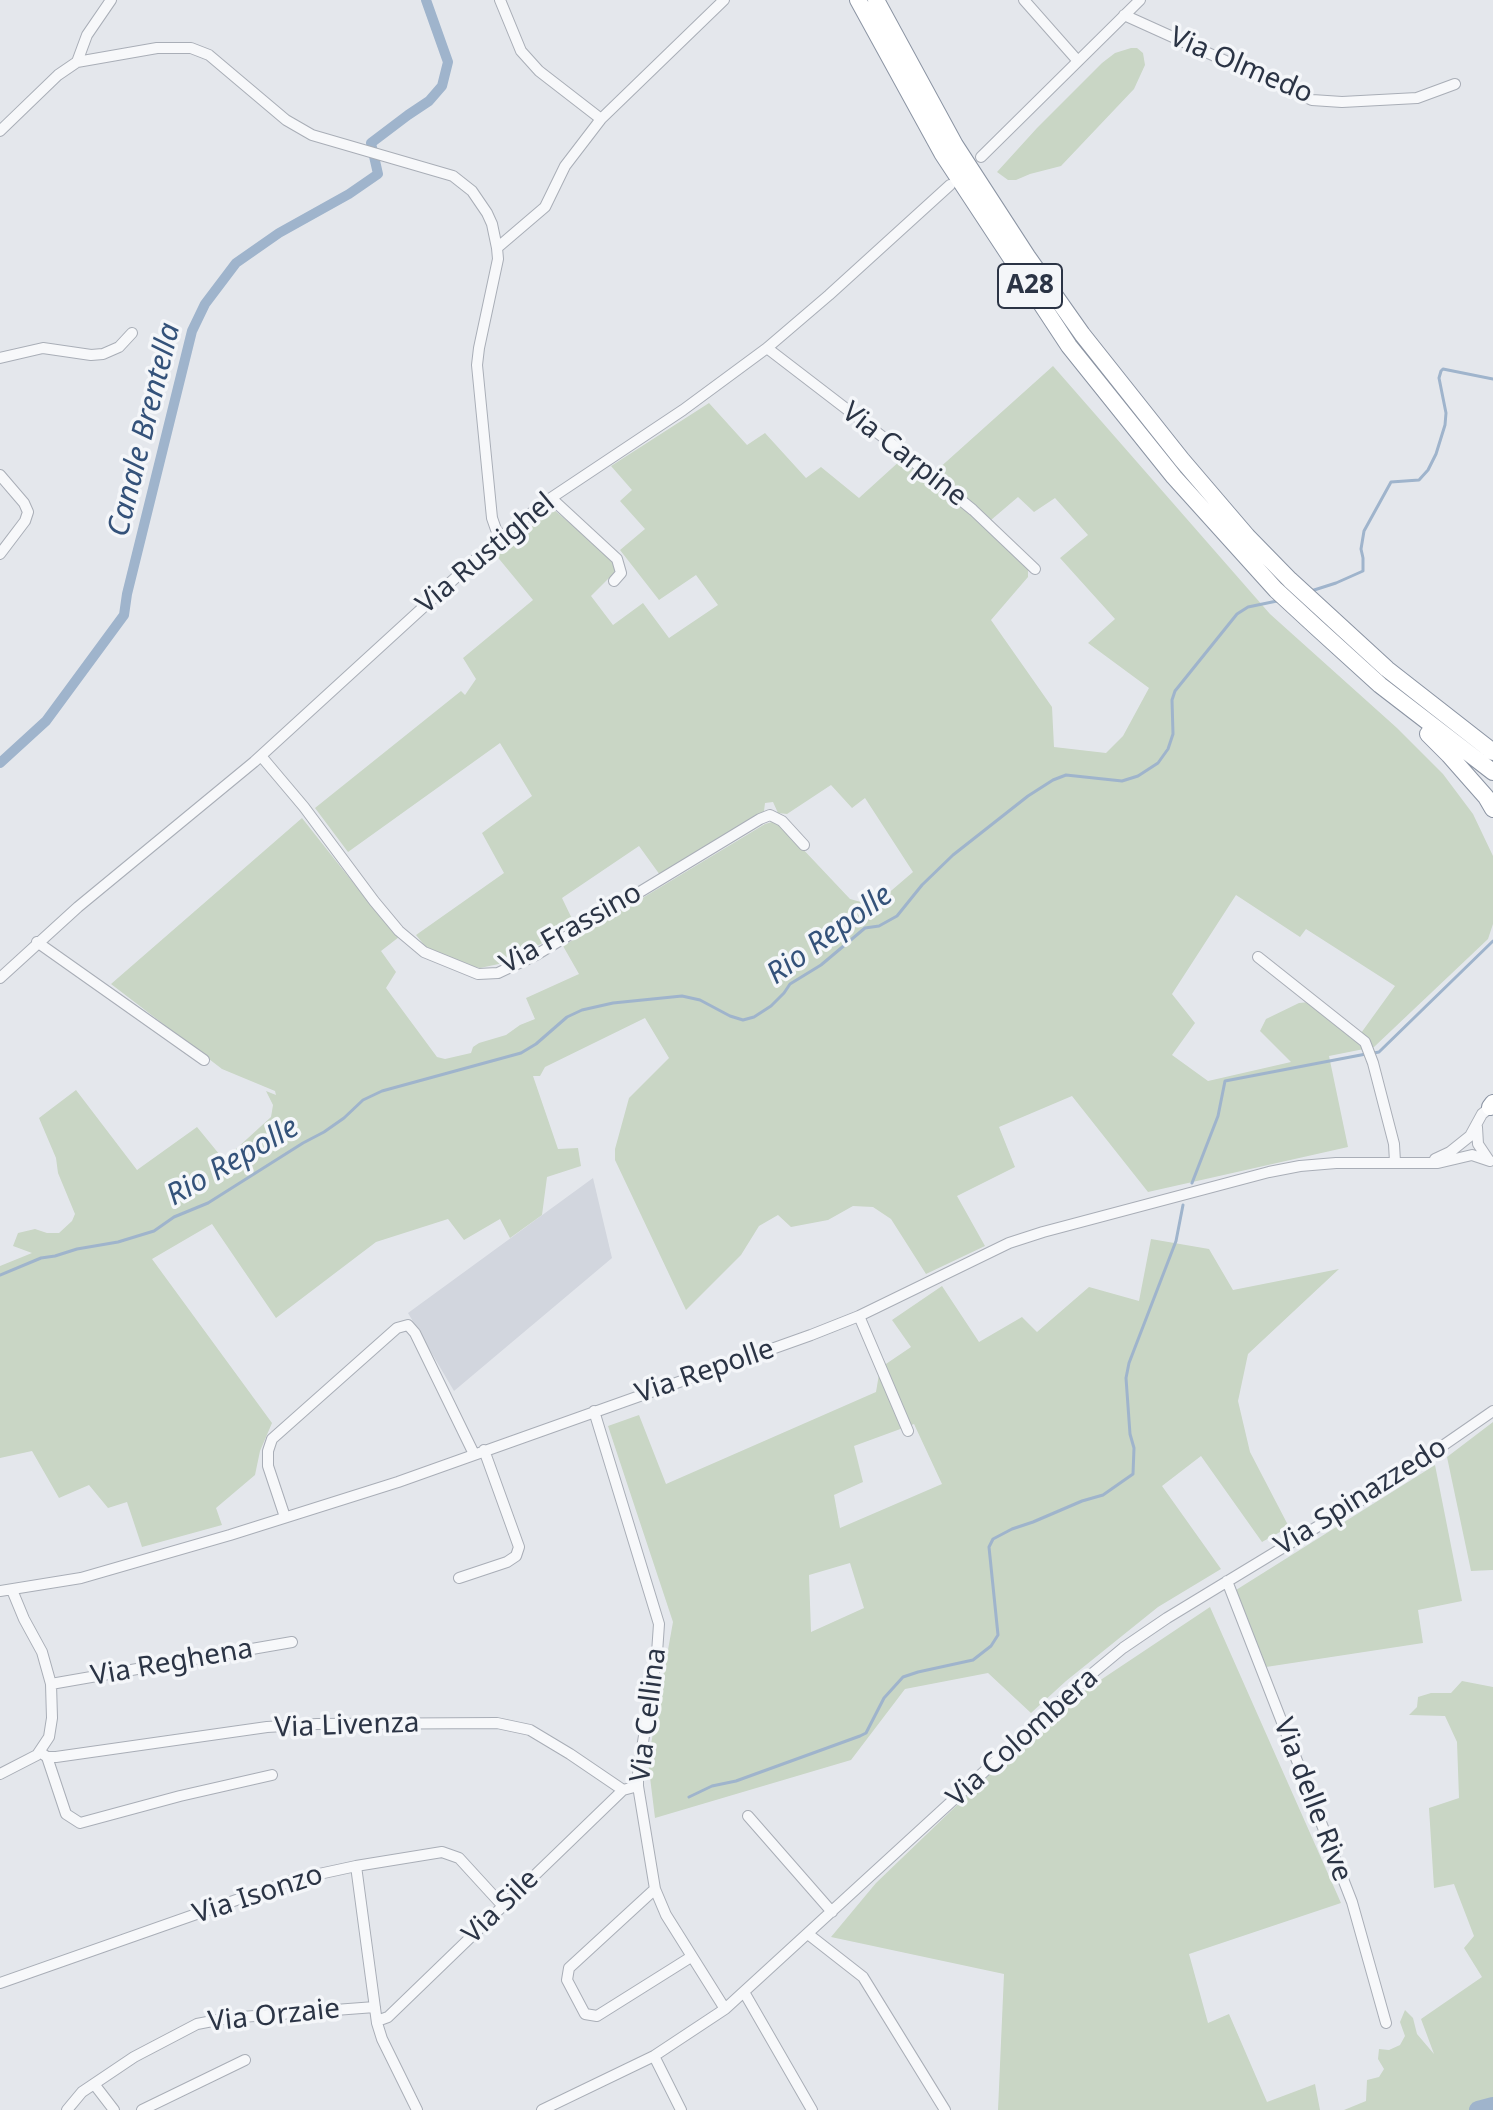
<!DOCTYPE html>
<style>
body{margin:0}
canvas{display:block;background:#e4e7ec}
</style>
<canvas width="1493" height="2110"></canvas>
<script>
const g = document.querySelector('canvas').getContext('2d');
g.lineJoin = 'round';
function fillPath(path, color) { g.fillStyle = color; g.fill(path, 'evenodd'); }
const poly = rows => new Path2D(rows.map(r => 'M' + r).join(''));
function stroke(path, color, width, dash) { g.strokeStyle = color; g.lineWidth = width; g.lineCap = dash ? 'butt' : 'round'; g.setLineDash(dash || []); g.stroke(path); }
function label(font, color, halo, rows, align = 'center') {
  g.font = font + ' "Noto Sans",sans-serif'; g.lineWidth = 7; g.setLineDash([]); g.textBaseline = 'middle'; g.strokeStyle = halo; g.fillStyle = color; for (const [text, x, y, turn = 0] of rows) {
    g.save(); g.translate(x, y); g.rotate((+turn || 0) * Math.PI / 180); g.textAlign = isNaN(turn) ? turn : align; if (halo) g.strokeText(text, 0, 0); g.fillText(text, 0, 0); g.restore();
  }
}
fillPath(poly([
 [593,1178,612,1258,454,1391,408,1313]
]), '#d2d6de');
fillPath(poly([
 [1131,48,1137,48,1143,53,1145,65,1134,89,1061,166,1030,174,1016,180,1008,180,997,172,1037,128,1102,63,1115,53],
 [1053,366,1270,614,1397,728,1443,774,1473,814,1493,856,1493,924,1488,939,1374,1047,1329,1056,1348,1147,1148,1192,1072,1096,999,1127,1015,1167,957,1196,985,1246,926,1274,891,1219,873,1207,853,1206,828,1220,791,1227,778,1215,759,1226,741,1255,686,1310,615,1160,615,1149,629,1098,669,1058,645,1018,545,1067,540,1076,533,1076,558,1149,578,1148,581,1166,547,1177,542,1215,510,1238,500,1219,464,1240,448,1219,376,1242,276,1318,212,1224,152,1259,272,1423,260,1451,255,1475,216,1508,222,1525,142,1547,127,1502,108,1508,89,1485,59,1498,32,1451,0,1458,0,1266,32,1253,13,1246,18,1233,35,1229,47,1233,59,1233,72,1221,75,1214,58,1173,56,1158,39,1118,76,1090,137,1170,197,1127,224,1160,271,1117,273,1105,266,1091,276,1095,275,1091,222,1069,111,984,302,818,370,904,399,937,381,951,396,972,386,988,437,1057,445,1059,471,1053,473,1047,479,1043,506,1035,520,1025,535,1019,526,998,579,974,563,946,765,824,772,822,783,828,850,899,861,902,885,896,913,872,865,798,852,808,831,785,787,814,778,813,773,802,765,803,764,811,759,816,660,875,639,846,562,898,575,925,508,962,480,968,470,966,429,951,416,935,504,873,482,833,532,796,500,743,348,852,315,808,461,691,465,695,476,679,463,658,533,600,495,554,554,510,605,552,616,565,614,573,591,596,613,625,643,603,669,638,718,605,696,575,659,600,620,550,645,529,620,501,632,490,611,466,709,403,747,445,765,433,806,478,821,467,859,498,902,459,927,479],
 [1018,497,1034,512,1055,498,1088,535,1060,558,1115,619,1088,643,1149,688,1123,736,1106,753,1054,747,1052,707,991,620,1028,577,1028,568,984,526],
 [1236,895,1300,937,1306,929,1395,986,1356,1040,1309,1002,1299,1003,1266,1019,1260,1031,1291,1062,1208,1081,1172,1055,1195,1023,1172,994],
 [1151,1239,1209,1249,1233,1290,1339,1269,1248,1354,1238,1401,1250,1452,1289,1527,1262,1542,1201,1456,1162,1486,1221,1569,1158,1607,1066,1681,1031,1713,988,1673,905,1689,851,1760,655,1818,648,1761,673,1622,608,1426,639,1415,666,1484,876,1392,880,1368,911,1347,892,1320,942,1286,979,1342,1022,1317,1037,1332,1089,1287,1139,1301],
 [914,1424,942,1484,840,1528,834,1495,863,1482,854,1446],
 [850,1563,864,1608,811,1632,809,1575],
 [1493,1422,1493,1570,1471,1571,1447,1457],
 [1435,1465,1462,1601,1418,1610,1423,1643,1266,1667,1236,1590],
 [1210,1607,1341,1903,1189,1954,1208,2023,1229,2014,1267,2102,1315,2084,1320,2110,998,2110,1004,1974,831,1937,876,1883,1057,1709],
 [1462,1681,1493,1687,1493,2110,1344,2110,1366,2101,1367,2080,1379,2077,1384,2069,1378,2059,1379,2049,1389,2050,1400,2045,1405,2036,1400,2022,1405,2010,1413,2018,1417,2034,1434,2054,1421,2019,1482,1977,1464,1948,1474,1936,1454,1884,1434,1888,1429,1808,1459,1798,1457,1742,1445,1716,1409,1715,1417,1707,1418,1697,1431,1693,1451,1693]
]), '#c9d6c5');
stroke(poly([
 [1311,591,1336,583,1363,571,1363,558,1361,549,1364,531,1391,482,1419,480,1428,470,1436,454,1445,425,1446,413,1439,378,1441,371,1443,369,1493,379],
 [1374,1053,1379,1052,1493,941],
 [1192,1183,1218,1116,1225,1081,1366,1054],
 [0,1275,41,1258,55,1256,77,1249,118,1242,154,1231,174,1217,208,1203,303,1143,324,1132,344,1118,363,1100,382,1091,521,1053,536,1044,567,1017,582,1010,613,1003,682,996,700,1000,730,1016,743,1020,754,1017,771,1006,784,993,790,984,821,965,865,928,879,926,897,916,922,885,953,855,1028,796,1053,780,1066,775,1122,781,1138,776,1158,763,1168,749,1173,734,1172,700,1175,691,1237,614,1248,607,1277,601],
 [689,1797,712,1786,736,1781,860,1736,866,1733,884,1698,903,1677,918,1672,973,1660,991,1646,998,1635,989,1547,993,1539,1012,1529,1033,1522,1082,1501,1103,1495,1133,1474,1134,1448,1130,1434,1126,1378,1129,1363,1176,1241,1183,1205]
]), '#9fb4cc', 3);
stroke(poly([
 [0,763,46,721,124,615,127,594,192,331,205,304,236,263,279,233,349,194,378,174,371,143,408,115,429,101,442,86,448,62,426,0]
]), '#9fb4cc', 10);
stroke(poly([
 [1478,2110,1493,2106]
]), '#9fb4cc', 18);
const minor = poly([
 [500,0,521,51,539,71,601,119],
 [1024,0,1077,60],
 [1124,15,1312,100,1342,102,1417,98,1455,84],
 [77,62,87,35,111,0],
 [0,131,58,75,77,62,157,48,191,48,209,55,286,120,312,135,453,176,472,191,487,213,492,224,497,248],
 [981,157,1140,0],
 [767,348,892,444,973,510,1035,569],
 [0,358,43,348,91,355,103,354,119,347,132,333],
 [0,475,24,503,28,512,25,521,0,554],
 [551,498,617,559,621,573,614,581],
 [499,538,492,518,477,365,479,348,498,259,497,248,545,207,565,166,601,119,724,0],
 [261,756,304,807,374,901,399,931,424,952,478,974,498,973,536,955,760,819,770,815,782,821,804,845],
 [37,942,204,1060],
 [1258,957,1365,1042,1373,1063,1394,1144,1395,1162],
 [0,978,78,907,254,762,499,538,551,498,683,410,767,348,829,295,950,185],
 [1477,1127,1478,1144,1488,1159],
 [1435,1159,1450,1152,1470,1136,1482,1114,1492,1106],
 [859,1316,908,1431],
 [594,1411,659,1624,657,1653,638,1774,638,1786,655,1889,666,1915,725,2009],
 [285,1517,268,1466,268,1451,272,1439,397,1328,408,1325,415,1333,474,1454],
 [459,1578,507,1562,516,1556,519,1547,484,1450],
 [1227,1581,1352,1902,1386,2023],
 [0,1591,81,1578,230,1535,398,1482,811,1335,859,1316,1009,1243,1043,1232,1269,1172,1300,1166,1336,1163,1438,1163,1472,1155,1490,1161],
 [51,1684,292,1642],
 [40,1752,47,1757,56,1757,267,1727,317,1724,497,1723,530,1730,570,1754,623,1790,638,1786],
 [47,1757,66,1814,80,1823,180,1796,272,1775],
 [0,1774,37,1755,49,1737,52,1718,51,1684,42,1652,24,1619,12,1590],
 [748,1816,832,1912],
 [356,1866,377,2023,382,2039,417,2110],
 [655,1889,569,1968,567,1980,585,2014,597,2016,691,1957],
 [808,1934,863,1977,945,2110],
 [0,1983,296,1879,356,1866,442,1852,459,1858,502,1905],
 [744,1992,812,2110],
 [377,2021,388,2017,623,1790],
 [654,2056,681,2110],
 [94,2084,114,2110],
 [67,2110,82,2092,134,2057,197,2024,228,2018,375,2007],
 [142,2110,245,2060],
 [542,2110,654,2056,725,2009,1082,1682,1123,1648,1167,1618,1386,1485,1493,1411]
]);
const highway = poly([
 [858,0,942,153,1017,267,1069,346,1174,477,1276,590,1315,626,1380,685,1493,772],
 [876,0,955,145,1027,256,1082,334,1182,460,1247,536,1290,580,1387,669,1493,752],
 [1428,734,1449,755,1486,797,1493,809],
 [1490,1107,1493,1103]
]);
stroke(minor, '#a9aeb7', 12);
stroke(highway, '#8b94a3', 18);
stroke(minor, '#f7f8fa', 10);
stroke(highway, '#fff', 16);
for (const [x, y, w] of [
 [1030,286,64]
]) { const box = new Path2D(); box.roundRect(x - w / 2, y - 22, w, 44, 6); g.fillStyle = '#f4f6f9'; g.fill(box); stroke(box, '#2b3445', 2); }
label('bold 26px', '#2b3445', null, [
 ["A28",1030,286]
]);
label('28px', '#2b3445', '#f4f6f9', [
 ["Via Olmedo",1241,66,23],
 ["Via Carpine",904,455,38],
 ["Via Rustighel",486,554,-40],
 ["Via Frassino",571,929,-29],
 ["Via Repolle",705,1372,-19],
 ["Via Spinazzedo",1361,1497,-32],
 ["Via Reghena",172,1663,-10],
 ["Via Cellina",649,1715,-83],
 ["Via Livenza",347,1726,-2],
 ["Via Colombera",1023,1738,-42],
 ["Via delle Rive",1312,1800,69],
 ["Via Isonzo",258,1895,-18],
 ["Via Sile",501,1907,-44],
 ["Via Orzaie",274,2016,-6]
]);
label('italic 30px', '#34527a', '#f4f6f9', [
 ["Canale Brentella",145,430,-76],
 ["Rio Repolle",830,935,-36],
 ["Rio Repolle",233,1162,-30]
]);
</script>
